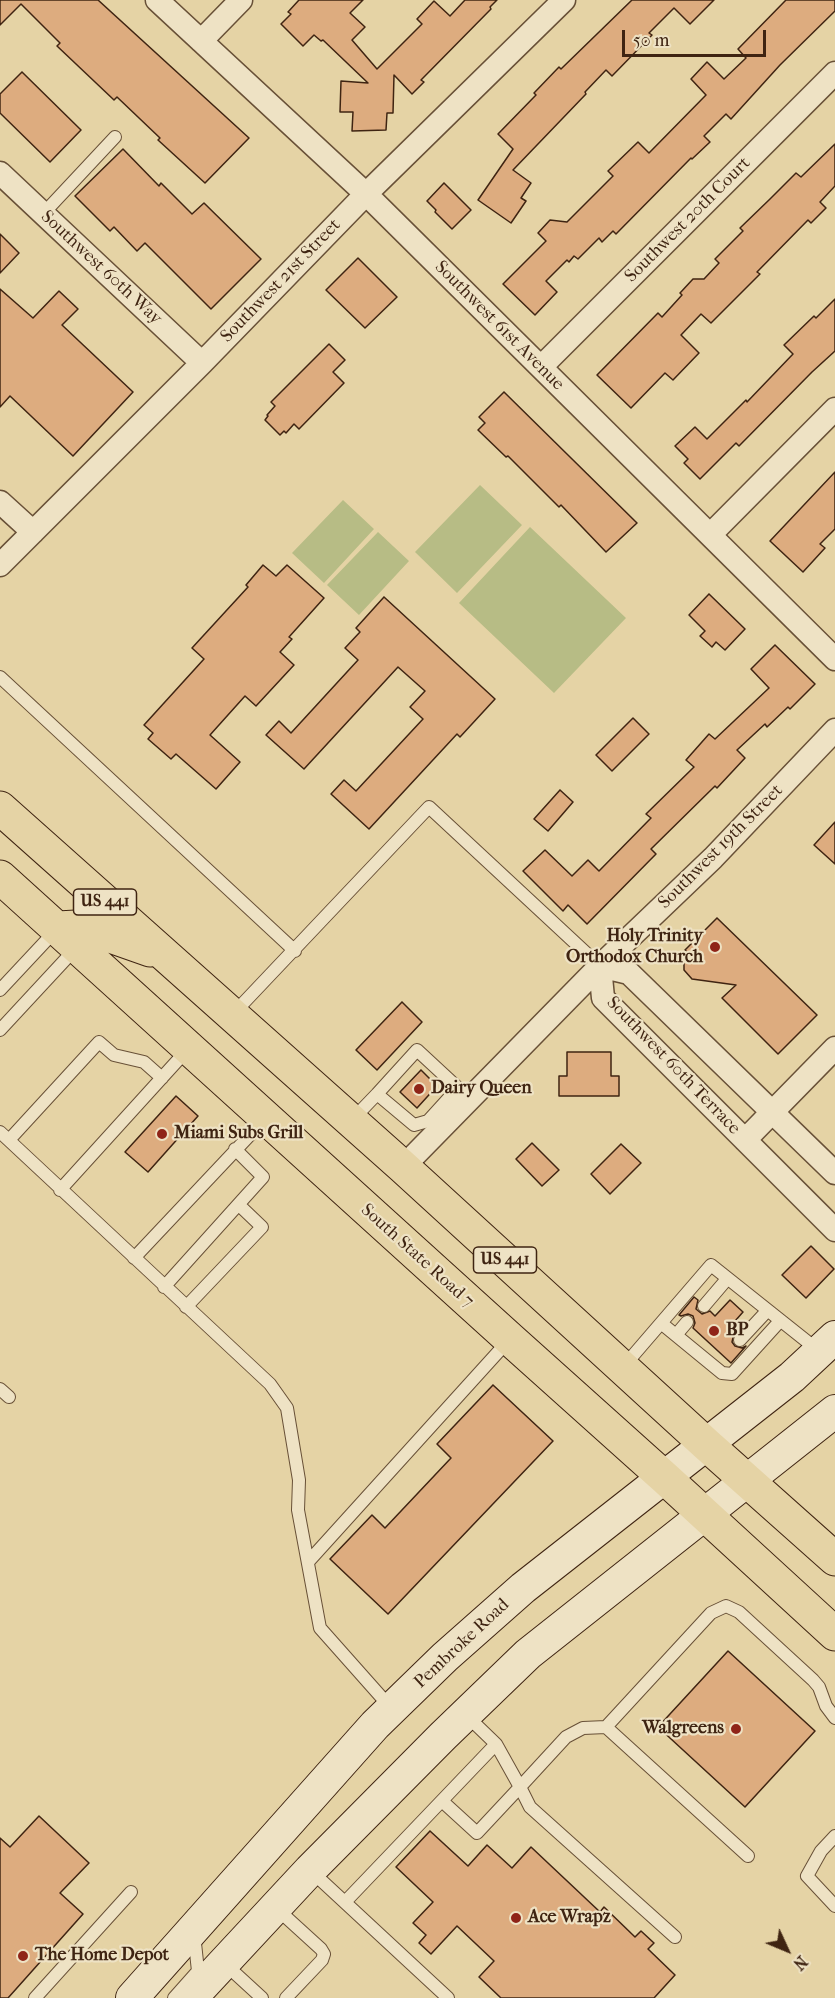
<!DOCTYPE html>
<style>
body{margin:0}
#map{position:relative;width:835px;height:1998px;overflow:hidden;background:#e5d3a5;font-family:"IM FELL French Canon",serif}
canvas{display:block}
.north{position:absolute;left:757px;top:1920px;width:60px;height:60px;-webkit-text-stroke:4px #eee2c4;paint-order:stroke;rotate:134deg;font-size:16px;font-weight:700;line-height:24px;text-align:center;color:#3f2412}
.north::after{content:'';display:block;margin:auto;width:21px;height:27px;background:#3f2412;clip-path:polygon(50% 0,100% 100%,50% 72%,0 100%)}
.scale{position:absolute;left:622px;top:30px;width:144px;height:27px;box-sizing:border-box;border:3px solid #3f2412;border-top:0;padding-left:8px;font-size:18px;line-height:21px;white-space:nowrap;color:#3f2412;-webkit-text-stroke:4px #eee2c4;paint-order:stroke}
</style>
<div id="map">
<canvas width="835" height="1998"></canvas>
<div class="north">N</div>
<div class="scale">50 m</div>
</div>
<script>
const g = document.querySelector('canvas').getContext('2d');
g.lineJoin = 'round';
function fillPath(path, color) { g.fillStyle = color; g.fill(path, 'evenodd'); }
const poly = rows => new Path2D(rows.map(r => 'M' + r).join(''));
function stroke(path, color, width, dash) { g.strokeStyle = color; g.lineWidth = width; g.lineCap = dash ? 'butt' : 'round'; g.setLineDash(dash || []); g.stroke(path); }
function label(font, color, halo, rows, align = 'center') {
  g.font = font + ' "IM FELL French Canon",serif'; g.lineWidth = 4.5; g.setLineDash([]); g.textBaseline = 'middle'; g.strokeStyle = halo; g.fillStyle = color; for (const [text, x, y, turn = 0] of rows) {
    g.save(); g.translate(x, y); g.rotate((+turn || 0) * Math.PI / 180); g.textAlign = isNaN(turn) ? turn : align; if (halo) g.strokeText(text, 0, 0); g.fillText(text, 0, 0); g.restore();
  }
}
fillPath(poly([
 [480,485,522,525,457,593,415,552],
 [343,500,374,529,324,583,292,553],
 [530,527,626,618,554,693,459,603],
 [378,532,409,561,359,615,327,585]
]), '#b7bc85');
const building = poly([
 [0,0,98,0,249,138,205,183,158,140,160,138,117,97,114,100,57,46,60,43,21,4,0,25,0,0],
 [299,0,363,0,350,13,365,27,352,40,377,69,422,24,417,19,434,1,450,16,465,0,497,0,490,7,491,9,421,80,424,82,412,94,394,75,393,113,387,113,386,130,352,131,353,112,340,112,341,81,368,83,323,40,321,41,314,35,303,46,281,24,291,14,288,12,299,0],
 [632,0,714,0,690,24,674,8,649,33,652,35,612,76,606,70,585,92,586,94,513,170,531,183,521,198,526,201,511,223,478,200,513,149,498,134,536,95,534,93,559,67,561,69,632,0],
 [786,0,835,0,835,11,780,65,731,119,726,114,704,136,710,142,692,159,691,158,616,234,613,231,602,242,599,238,578,259,574,256,569,262,567,260,546,281,557,292,535,315,503,284,546,241,538,233,550,220,567,222,613,176,608,171,638,142,649,153,706,95,691,79,707,62,724,79,746,58,738,49,786,0],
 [22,72,81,130,50,162,0,113,0,94,22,72],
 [835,144,835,186,820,202,826,208,811,223,808,220,757,272,760,274,711,323,701,314,681,335,699,353,673,380,665,373,631,408,597,375,658,313,662,317,682,295,680,293,693,279,704,279,719,263,715,259,743,231,740,228,770,199,796,173,801,177,835,144],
 [123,149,159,186,161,183,192,214,204,203,261,259,211,309,145,243,137,251,114,227,110,231,75,196,123,149],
 [444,183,471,210,452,229,435,212,436,210,427,201,444,183],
 [0,234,19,253,0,273,0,234],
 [358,258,397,297,365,328,326,290,358,258],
 [0,289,33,318,59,291,78,309,62,325,133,392,73,456,10,396,0,407,0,289],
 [835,299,835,351,812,372,739,446,736,443,700,479,684,463,688,459,675,446,695,427,707,439,746,400,747,402,793,354,784,345,814,316,816,318,835,299],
 [329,344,345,360,333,372,344,383,299,429,294,424,286,433,284,431,280,435,265,420,268,416,267,415,275,406,271,402,329,344],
 [504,392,637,523,606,552,561,505,559,507,508,456,506,457,478,430,485,423,479,417,504,392],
 [835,472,835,529,820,544,825,548,803,572,770,541,835,472],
 [263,565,276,576,287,565,324,598,289,637,292,639,280,652,294,665,256,706,245,696,210,735,240,762,216,789,176,754,171,759,148,739,153,733,144,725,204,659,192,648,248,587,246,585,263,565],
 [709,594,745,629,725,650,716,642,712,647,700,636,705,631,689,615,709,594],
 [384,597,495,699,460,737,457,734,369,829,331,794,344,780,356,791,423,719,410,707,425,691,398,667,304,769,266,735,279,721,291,733,358,660,345,648,360,632,356,628,384,597],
 [775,645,815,684,790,709,788,707,767,727,765,724,737,750,745,758,717,788,715,786,651,849,656,854,587,924,568,905,563,911,523,871,545,850,572,876,588,860,599,871,651,818,646,814,694,767,686,760,709,734,715,739,769,688,751,669,775,645],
 [633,718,649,734,612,771,596,755,633,718],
 [560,790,573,802,548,831,534,819,560,790],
 [835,822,835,864,814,845,835,822],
 [717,918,817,1015,778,1054,722,998,736,985,692,979,684,970,684,961,690,955,685,950,717,918],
 [402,1002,422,1022,377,1070,356,1050,402,1002],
 [567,1052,611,1052,611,1076,619,1076,619,1096,559,1096,559,1076,567,1076,567,1052],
 [421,1070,437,1086,417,1108,400,1092,421,1070],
 [176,1096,198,1116,148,1172,125,1152,176,1096],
 [532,1143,559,1170,542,1186,516,1159,532,1143],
 [621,1144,641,1163,610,1194,591,1174,621,1144],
 [811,1246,834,1269,806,1298,782,1275,811,1246],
 [694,1297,698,1300,696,1309,702,1314,710,1311,715,1316,730,1300,743,1312,728,1329,734,1334,732,1342,735,1346,742,1348,746,1346,731,1363,693,1328,695,1323,693,1316,688,1314,681,1316,679,1315,694,1297],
 [493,1385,553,1441,388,1614,330,1559,372,1515,385,1528,451,1458,437,1444,493,1385],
 [728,1651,815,1731,745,1807,658,1727,728,1651],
 [39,1816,89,1863,60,1893,83,1914,8,1998,0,1998,0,1838,10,1847,39,1816],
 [430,1831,468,1866,487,1845,512,1868,531,1847,600,1912,604,1907,635,1937,641,1931,654,1943,648,1949,675,1975,654,1998,501,1998,479,1977,494,1961,457,1926,431,1954,419,1943,426,1935,413,1923,433,1902,396,1867,430,1831]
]);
fillPath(building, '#ddac7f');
stroke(building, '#3f2412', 1.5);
const service = poly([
 [43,214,115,137],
 [0,677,295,951],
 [0,990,57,929],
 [233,1014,429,807,600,966],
 [0,1030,77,947],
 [352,1120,377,1094,417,1050,458,1088,428,1121,414,1125,377,1094],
 [0,1132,270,1384,287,1408,299,1480,298,1510,320,1628,391,1708],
 [9,1140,99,1042,114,1055,144,1062,162,1078],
 [60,1190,188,1049],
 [134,1258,265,1119],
 [164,1287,263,1177,235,1149],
 [704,1306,727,1279],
 [186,1307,262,1227,239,1205],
 [661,1323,711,1265,819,1351],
 [676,1335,687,1322],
 [740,1340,767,1311],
 [624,1366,661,1323,722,1373,732,1374,780,1321],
 [0,1389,9,1397],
 [308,1562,509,1340],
 [466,1715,496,1744,520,1787,566,1737,583,1728,606,1727,711,1613,726,1606,739,1612,813,1680,819,1687,826,1706,835,1718],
 [606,1727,748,1856],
 [442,1801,477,1833,520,1787,530,1807,675,1937],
 [835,1836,821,1851,807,1876,835,1906],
 [310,1870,448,1998],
 [345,1902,496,1744],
 [276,1908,321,1949,324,1954,322,1960,286,1998],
 [225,1964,262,1998],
 [35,1998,131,1892],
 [174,1998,198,1971,194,1934]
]);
const minor = poly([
 [157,0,366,194,835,659],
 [201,41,241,0],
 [0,173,202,363],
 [541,367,835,73],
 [0,502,33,532],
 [710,535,835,409],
 [0,565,202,363,366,194,564,0],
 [745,1140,835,1048],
 [403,1167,600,966,713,858,835,730],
 [835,1173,629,973,600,966,603,998,835,1230]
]);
const secondary = poly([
 [132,1998,375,1725,445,1657,523,1588,792,1377,835,1337],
 [191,1998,310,1870,443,1736,528,1654,835,1411]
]);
const primary = poly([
 [0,808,403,1167,707,1445,835,1559],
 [0,877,510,1339,665,1478,835,1634],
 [58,928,76,927,96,931,150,950]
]);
stroke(service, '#685037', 14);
stroke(minor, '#685037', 25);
stroke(secondary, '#3f2412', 34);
stroke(primary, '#3f2412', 35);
stroke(service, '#eee2c4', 12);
stroke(minor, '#eee2c4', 22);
stroke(secondary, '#eee2c4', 32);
stroke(primary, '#e5d3a5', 33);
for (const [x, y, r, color] of [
 [715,947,6,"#8f2418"],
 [419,1089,6,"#8f2418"],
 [162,1134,6,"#8f2418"],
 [714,1331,6,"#8f2418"],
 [736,1729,6,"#8f2418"],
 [516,1918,6,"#8f2418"],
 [23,1956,6,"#8f2418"]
]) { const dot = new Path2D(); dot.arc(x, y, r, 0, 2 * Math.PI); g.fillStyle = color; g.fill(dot); stroke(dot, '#eee2c4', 2); }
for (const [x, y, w] of [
 [105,902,63],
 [505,1260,63]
]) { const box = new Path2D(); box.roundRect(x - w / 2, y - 13, w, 26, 4.5); g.fillStyle = '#eee2c4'; g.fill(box); stroke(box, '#3f2412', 1.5); }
label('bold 16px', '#3f2412', null, [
 ["US 441",105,902],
 ["US 441",505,1260]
]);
label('18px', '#3f2412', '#eee2c4', [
 ["Southwest 20th Court",688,220,-45],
 ["Southwest 60th Way",101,268,43],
 ["Southwest 21st Street",281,281,-46],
 ["Southwest 61st Avenue",499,326,45],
 ["Southwest 19th Street",721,847,-45],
 ["Southwest 60th Terrace",673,1066,46],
 ["South State Road 7",417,1256,42],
 ["Pembroke Road",462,1644,-43]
]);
label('bold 18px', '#3f2412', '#eee2c4', [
 ["Holy Trinity",703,937,"right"],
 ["Orthodox Church",703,958,"right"],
 ["Dairy Queen",431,1089],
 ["Miami Subs Grill",174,1134],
 ["BP",726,1331],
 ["Walgreens",724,1729,"right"],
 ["Ace Wrapz",528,1918],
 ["The Home Depot",35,1956]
], 'left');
</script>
